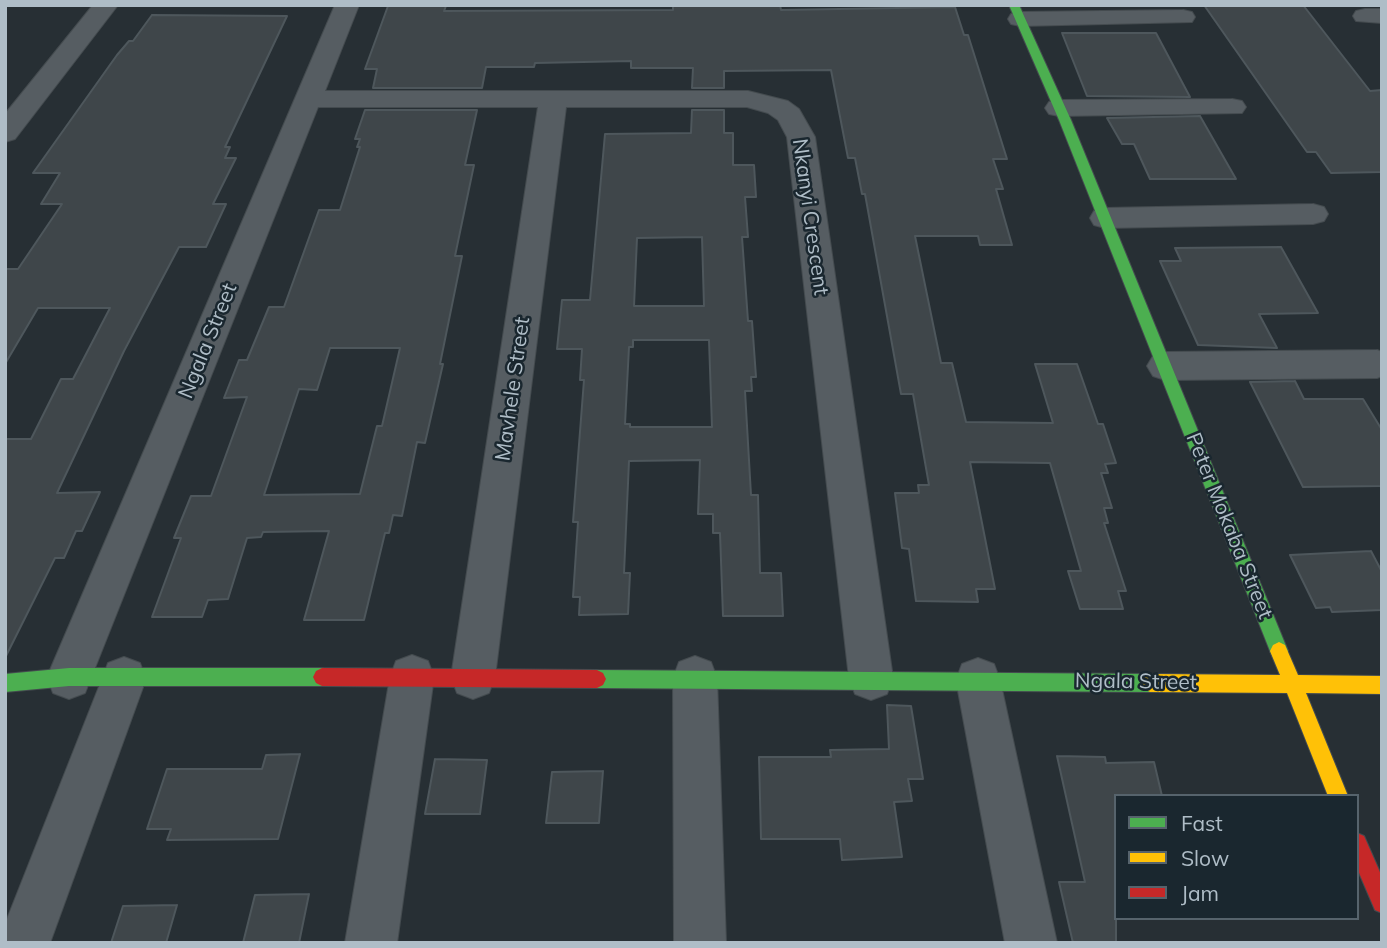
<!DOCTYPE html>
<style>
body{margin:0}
#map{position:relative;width:1387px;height:948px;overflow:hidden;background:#272f34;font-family:Mulish,sans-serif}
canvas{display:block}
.frame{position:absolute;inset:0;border:7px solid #afbdc7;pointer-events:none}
.legend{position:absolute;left:1114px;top:794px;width:245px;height:126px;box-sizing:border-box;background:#1a272f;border:2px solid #56636c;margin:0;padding:9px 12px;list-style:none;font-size:21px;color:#afbdc7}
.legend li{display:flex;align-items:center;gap:14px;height:35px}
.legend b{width:35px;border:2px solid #56636c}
</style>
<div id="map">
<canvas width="1387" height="948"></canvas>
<div class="frame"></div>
<ul class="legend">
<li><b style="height:9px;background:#4caf50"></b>Fast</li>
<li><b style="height:9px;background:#ffc107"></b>Slow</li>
<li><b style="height:9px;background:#c62828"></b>Jam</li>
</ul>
</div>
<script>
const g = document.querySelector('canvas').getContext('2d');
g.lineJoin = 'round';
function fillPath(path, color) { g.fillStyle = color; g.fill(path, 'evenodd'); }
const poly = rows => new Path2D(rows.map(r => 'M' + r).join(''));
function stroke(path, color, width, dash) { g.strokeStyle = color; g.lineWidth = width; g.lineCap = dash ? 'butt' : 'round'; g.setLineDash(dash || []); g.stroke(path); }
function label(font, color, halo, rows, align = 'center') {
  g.font = font + ' Mulish,sans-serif'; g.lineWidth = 5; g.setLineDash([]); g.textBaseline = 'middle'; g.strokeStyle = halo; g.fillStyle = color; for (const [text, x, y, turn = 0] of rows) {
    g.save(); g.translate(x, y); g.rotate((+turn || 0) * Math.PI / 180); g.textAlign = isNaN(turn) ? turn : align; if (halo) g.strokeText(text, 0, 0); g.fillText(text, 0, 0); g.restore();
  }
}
const building = poly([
 [673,5,780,5,781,10,955,7,964,35,968,35,1007,159,993,159,1003,189,996,189,1012,245,980,245,978,236,915,236,941,363,952,363,966,422,1053,423,1035,364,1077,364,1098,424,1103,424,1116,463,1105,464,1108,473,1101,473,1112,508,1104,508,1108,523,1104,523,1126,591,1118,591,1123,609,1080,609,1068,571,1081,571,1050,463,970,462,995,589,976,589,978,602,916,601,909,549,902,548,895,493,919,493,918,485,929,485,913,394,901,394,865,194,862,194,855,158,848,158,831,70,724,71,724,88,692,88,693,68,631,68,631,61,535,63,534,67,486,67,482,88,373,88,377,69,365,69,388,6,446,6,444,11,673,10,673,5],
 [1204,5,1303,5,1370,91,1382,90,1382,172,1331,173,1316,152,1307,152,1204,5],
 [152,15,287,16,225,147,230,147,225,158,236,158,213,204,226,204,206,247,179,247,124,351,57,493,100,492,82,531,76,531,64,558,55,558,5,658,5,439,31,439,61,379,73,379,110,308,38,308,5,364,5,269,18,269,62,204,41,204,60,173,33,173,117,55,129,41,133,41,152,15],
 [1062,33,1156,33,1190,97,1087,96,1062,33],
 [365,110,477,110,465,165,474,165,455,256,462,256,440,364,443,364,425,443,417,442,402,516,393,515,389,533,385,533,364,620,304,620,329,531,263,532,261,537,247,538,228,599,208,600,202,617,152,617,181,538,174,538,191,496,211,496,247,397,224,398,239,360,247,360,269,307,284,307,319,210,340,210,360,147,357,147,360,139,355,139,365,110],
 [330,348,400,348,382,426,377,426,360,494,264,495,299,389,317,390,330,348],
 [692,110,724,110,724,133,733,133,733,165,754,165,756,197,745,197,748,237,742,237,748,321,752,321,756,377,751,377,752,391,745,391,751,495,758,495,760,573,781,573,783,616,723,616,720,533,713,533,713,514,698,514,700,460,629,461,624,573,630,573,628,614,579,615,580,597,573,597,578,522,573,522,584,380,580,380,582,349,557,349,562,300,590,300,605,134,691,133,692,110],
 [702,237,704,306,634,306,637,238,702,237],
 [633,340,709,340,712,427,630,427,630,424,625,424,629,347,633,347,633,340],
 [1200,116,1236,179,1150,179,1134,144,1122,144,1107,118,1200,116],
 [1281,247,1318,313,1259,314,1277,348,1198,345,1160,261,1181,261,1175,248,1281,247],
 [1295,381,1304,399,1363,399,1382,430,1382,486,1303,487,1250,382,1295,381],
 [1371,551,1382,572,1382,610,1332,612,1330,607,1316,608,1290,555,1371,551],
 [887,705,911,706,923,779,908,779,912,801,894,802,902,857,842,860,840,839,761,839,759,757,831,757,830,750,889,749,887,705],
 [300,754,278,839,167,840,171,829,147,829,167,769,262,769,266,755,300,754],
 [1057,756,1105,757,1106,763,1154,762,1162,796,1116,796,1116,943,1073,943,1059,882,1085,882,1057,756],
 [435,759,487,760,480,814,425,814,435,759],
 [603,771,599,823,546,823,552,772,603,771],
 [309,894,299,943,243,943,255,895,309,894],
 [177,905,166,943,111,943,123,906,177,905]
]);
fillPath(building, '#3f464a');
stroke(building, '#4e575c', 2);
const street = poly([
 [93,5,118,5,15,139,5,142,5,114,93,5],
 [335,5,359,5,325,91,748,91,788,101,799,109,815,137,893,678,887,694,871,700,855,694,849,678,787,137,778,120,768,113,747,107,566,107,495,677,489,693,473,699,457,693,451,677,538,107,318,107,85,693,69,699,53,693,47,677,335,5],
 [1365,9,1382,9,1382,23,1356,21,1353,16,1356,11,1365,9],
 [1183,10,1192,12,1195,17,1192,22,1020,26,1011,24,1008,19,1011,14,1020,12,1183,10],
 [1232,99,1242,101,1246,107,1242,113,1059,116,1049,114,1045,108,1049,102,1059,100,1232,99],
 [1313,204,1324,207,1328,214,1324,221,1313,224,1105,228,1094,225,1090,218,1094,211,1105,208,1313,204],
 [1377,350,1382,352,1382,376,1377,378,1165,380,1153,376,1147,366,1153,356,1165,352,1377,350],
 [412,655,428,661,434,677,397,943,345,943,390,677,396,661,412,655],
 [695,656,711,662,717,678,726,943,674,943,673,678,679,662,695,656],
 [124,657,140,663,146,679,50,943,5,943,5,924,102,679,108,663,124,657],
 [978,658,994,664,1000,680,1057,943,1005,943,956,680,962,664,978,658]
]);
const fast = poly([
 [1009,5,1019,5,1071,120,1288,651,1285,657,1279,660,1273,657,1270,651,1059,120,1009,5],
 [69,668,322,668,328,671,331,677,328,683,322,686,69,686,5,692,5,674,69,668],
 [597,670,1150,674,1156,677,1159,683,1156,689,1150,692,597,688,591,685,588,679,591,673,597,670]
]);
const slow = poly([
 [1279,642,1285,645,1298,675,1382,676,1382,694,1306,693,1348,796,1328,796,1287,693,1150,692,1144,689,1141,683,1144,677,1150,674,1280,675,1270,651,1273,645,1279,642]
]);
const jam = poly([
 [322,668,597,670,603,673,606,679,603,685,597,688,322,686,316,683,313,677,316,671,322,668],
 [1357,833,1364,836,1382,877,1382,913,1375,910,1357,868,1357,833]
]);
stroke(street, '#444b4f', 2);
stroke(fast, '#444b4f', 2);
stroke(slow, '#444b4f', 2);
stroke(jam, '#444b4f', 2);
fillPath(street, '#565d62');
fillPath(fast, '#4caf50');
fillPath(slow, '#ffc107');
fillPath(jam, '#c62828');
label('21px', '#afbdc7', '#1a272f', [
 ["Nkanyi Crescent",810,217,82],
 ["Ngala Street",208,341,-68],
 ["Mavhele Street",513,389,-82],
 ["Peter Mokaba Street",1229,526,68],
 ["Ngala Street",1136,682,1]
]);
</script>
